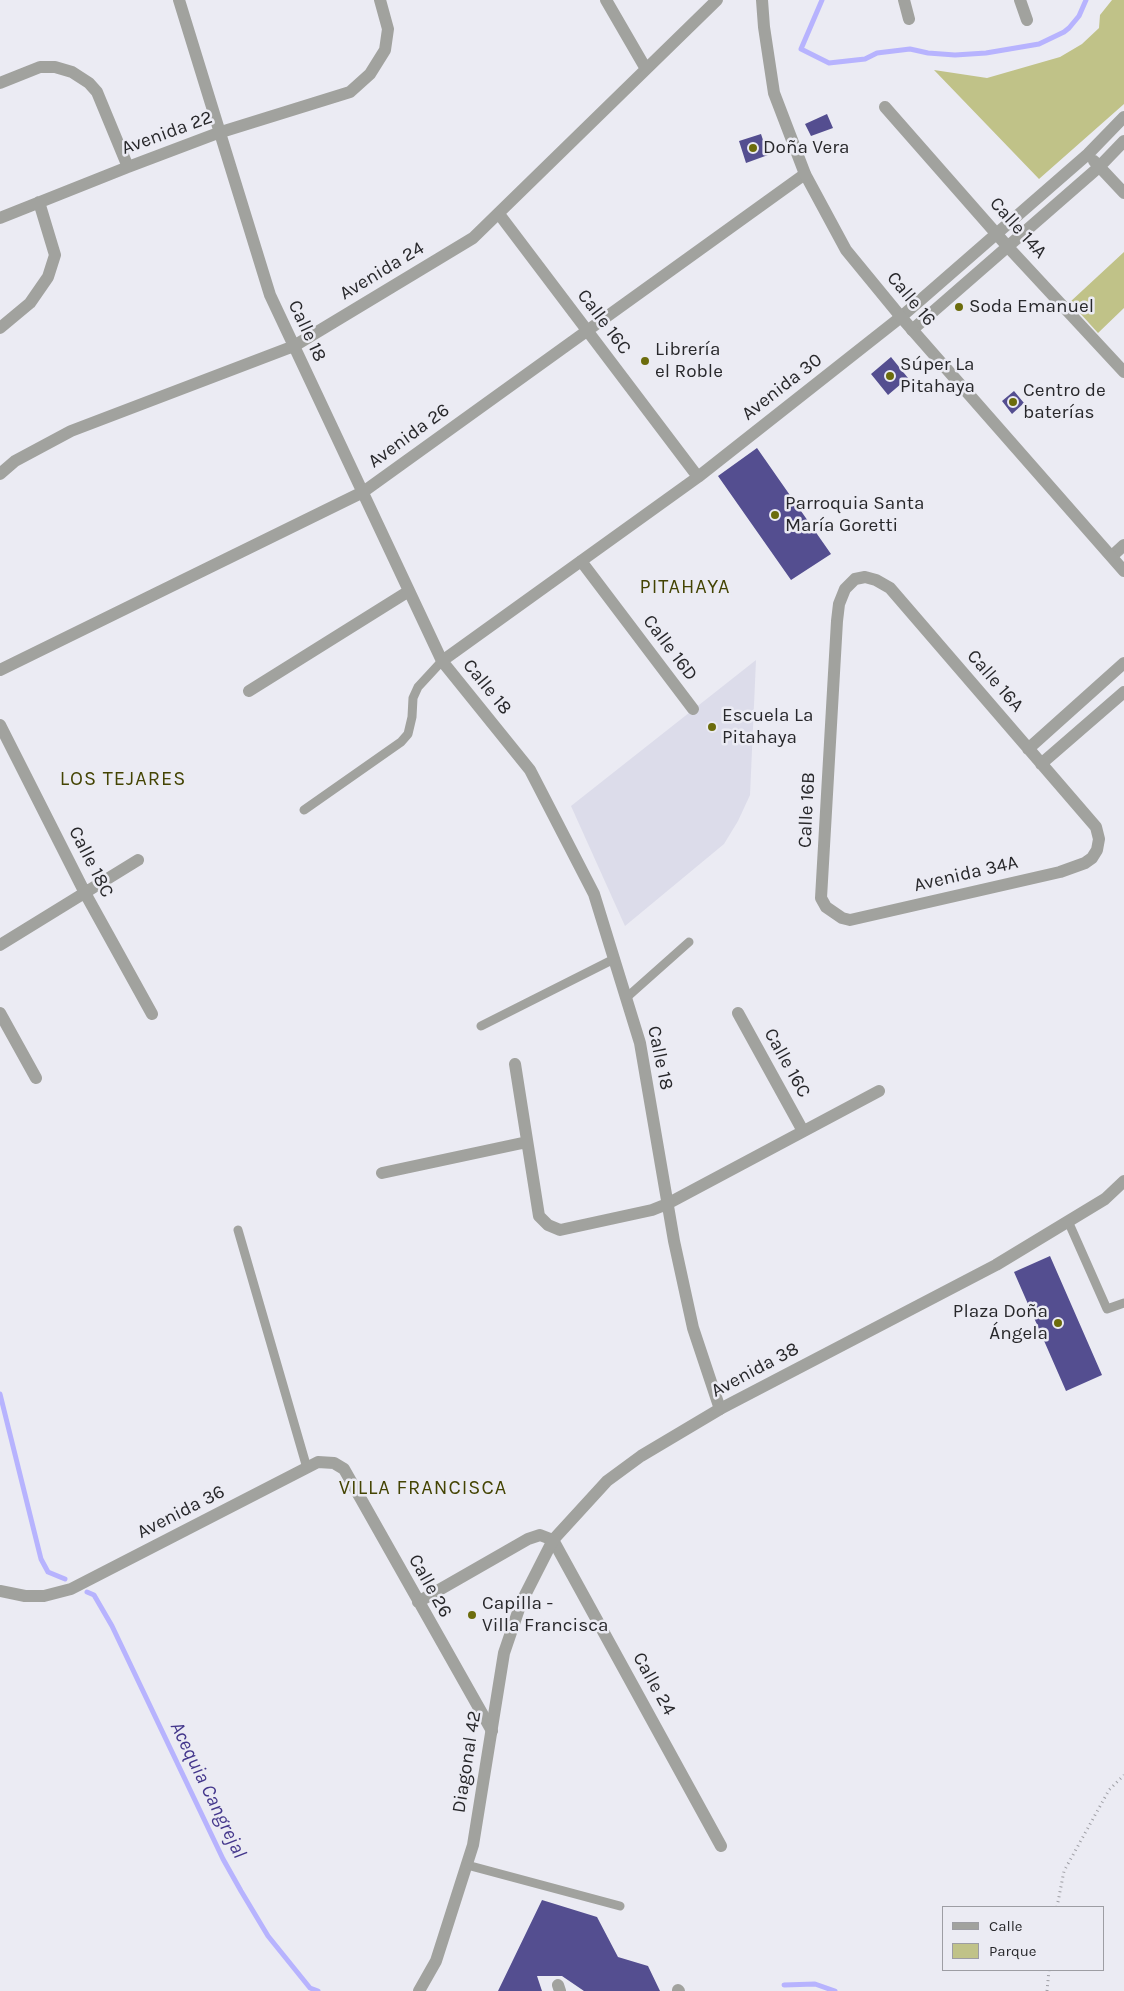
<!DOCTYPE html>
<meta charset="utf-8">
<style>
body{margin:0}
#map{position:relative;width:1124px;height:1991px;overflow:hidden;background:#ebebf3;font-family:Karla,sans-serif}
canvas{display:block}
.legend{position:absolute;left:942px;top:1906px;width:162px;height:65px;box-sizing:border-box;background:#ebebf3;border:1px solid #9d9da3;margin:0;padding:6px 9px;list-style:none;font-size:15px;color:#28282b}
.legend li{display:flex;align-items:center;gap:10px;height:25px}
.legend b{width:25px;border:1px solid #9d9da3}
</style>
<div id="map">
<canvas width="1124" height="1991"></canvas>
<ul class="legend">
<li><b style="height:6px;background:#a1a29e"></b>Calle</li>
<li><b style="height:14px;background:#c0c288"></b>Parque</li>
</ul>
</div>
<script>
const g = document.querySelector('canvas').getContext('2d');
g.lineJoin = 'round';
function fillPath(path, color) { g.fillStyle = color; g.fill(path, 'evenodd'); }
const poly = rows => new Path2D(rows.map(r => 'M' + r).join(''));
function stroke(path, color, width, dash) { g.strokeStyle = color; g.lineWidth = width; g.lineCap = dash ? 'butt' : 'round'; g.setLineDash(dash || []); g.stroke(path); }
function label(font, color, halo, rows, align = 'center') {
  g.font = font + ' Karla,sans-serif'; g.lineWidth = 5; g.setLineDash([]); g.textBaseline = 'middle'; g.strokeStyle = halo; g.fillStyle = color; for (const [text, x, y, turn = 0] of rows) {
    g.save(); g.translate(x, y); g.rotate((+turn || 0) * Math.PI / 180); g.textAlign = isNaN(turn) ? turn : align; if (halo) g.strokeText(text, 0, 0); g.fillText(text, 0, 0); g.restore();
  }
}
fillPath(poly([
 [756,660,750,795,738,821,724,844,625,926,571,806]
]), '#dcdcea');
fillPath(poly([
 [1112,0,1124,0,1124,104,1039,179,934,70,987,78,1060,57,1082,44,1099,28,1100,15],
 [1124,252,1124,308,1098,333,1070,302]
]), '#c0c288');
stroke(poly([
 [822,0,801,49,829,63,865,59,877,53,910,49,928,53,955,55,986,53,1039,44,1064,32,1069,28,1079,16,1086,0],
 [0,1394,41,1559,48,1572,65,1579],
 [87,1592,94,1595,112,1626,223,1859,241,1891,268,1936,310,1988,318,1991],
 [784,1985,815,1984,835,1991]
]), '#b7b3fe', 5);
fillPath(poly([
 [827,114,833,128,811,136,805,124],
 [761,134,768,155,746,163,739,141],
 [891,357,908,378,888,395,871,374],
 [1014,391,1024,403,1012,414,1002,401],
 [757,448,831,554,791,580,718,476],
 [1050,1256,1102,1375,1066,1391,1014,1272],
 [542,1900,597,1917,618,1957,648,1966,660,1991,584,1991,562,1976,537,1976,542,1991,498,1991]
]), '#544e90');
stroke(poly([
 [1057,1907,1064,1871,1109,1790,1124,1775],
 [1047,1991,1049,1970]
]), '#9e9ea4', 3, [1, 4]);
stroke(poly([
 [304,810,401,742,408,734,412,717,413,698,418,687,442,661],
 [626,998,689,942],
 [481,1026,614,959],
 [1068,1221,1107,1309,1124,1303],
 [238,1230,307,1468],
 [467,1865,620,1906]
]), '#a1a29e', 9);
stroke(poly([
 [179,0,270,295,442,661,530,770,594,894,640,1043,674,1241,693,1328,720,1409],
 [606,0,646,69],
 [904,0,909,19],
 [1020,0,1027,20],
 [0,83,40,67,55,67,72,72,89,83,97,92,128,167],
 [885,107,1008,247,1124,372],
 [1094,161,1124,193],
 [499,214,698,477],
 [0,218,128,167,218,133,350,92,370,74,385,50,388,29,380,0],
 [0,328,30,303,48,277,55,255,39,202],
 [912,330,1099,167,1124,141],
 [0,474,15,461,71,431,294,346,473,238,717,0],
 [1112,556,1124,545],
 [581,561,693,709],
 [865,577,876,580,890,588,1096,827,1099,839,1097,850,1092,858,1085,863,1060,872,850,920,842,918,826,907,821,898,837,621,839,604,845,589,855,579,865,577],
 [442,661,698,477,901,317,1088,154,1124,117],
 [0,670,363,492,805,174],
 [249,691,409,591],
 [0,725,85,893,152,1014],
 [1028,749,1124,663],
 [1041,764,1124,692],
 [0,945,138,860],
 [0,1013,36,1078],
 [738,1013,803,1131],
 [515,1064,539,1216,548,1225,560,1230,652,1210,667,1204,879,1091],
 [382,1173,527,1142],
 [0,1591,25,1596,44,1596,71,1589,318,1462,334,1463,344,1469,492,1731],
 [418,1602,528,1539,540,1535,553,1540,721,1846],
 [558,1985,560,1991],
 [678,1990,679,1991]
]), '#a1a29e', 12);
stroke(poly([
 [762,0,764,27,774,93,805,174,846,250,901,317,1124,571],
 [419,1991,436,1961,473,1845,504,1653,521,1603,553,1540,607,1481,641,1456,720,1409,996,1265,1105,1199,1124,1181]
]), '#a1a29e', 12);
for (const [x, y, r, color] of [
 [753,148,5,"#6c6c0c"],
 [959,307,5,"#6c6c0c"],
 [645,361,5,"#6c6c0c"],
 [890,376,5,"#6c6c0c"],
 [1013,402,5,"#6c6c0c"],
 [775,515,5,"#6c6c0c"],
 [712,727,5,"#6c6c0c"],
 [1058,1323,5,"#6c6c0c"],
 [472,1615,5,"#6c6c0c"]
]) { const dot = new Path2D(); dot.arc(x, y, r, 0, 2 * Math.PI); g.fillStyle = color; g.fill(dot); stroke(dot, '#ebebf3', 2); }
label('19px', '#28282b', '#ebebf3', [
 ["Avenida 22",167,133,-20],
 ["Calle 14A",1018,228,48],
 ["Avenida 24",382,271,-31],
 ["Calle 16",911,299,50],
 ["Calle 16C",604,322,53],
 ["Calle 18",307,331,65],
 ["Avenida 30",782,387,-38],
 ["Avenida 26",409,436,-36],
 ["Calle 16D",670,648,53],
 ["Calle 16A",995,681,49],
 ["Calle 18",487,687,51],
 ["Calle 16B",807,810,-87],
 ["Calle 18C",91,862,63],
 ["Avenida 34A",966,874,-13],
 ["Calle 18",660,1058,78],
 ["Calle 16C",787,1063,61],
 ["Avenida 38",755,1370,-28],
 ["Avenida 36",181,1512,-27],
 ["Calle 26",430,1586,61],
 ["Calle 24",654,1684,61],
 ["Diagonal 42",467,1762,-81]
]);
label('19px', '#28282b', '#ebebf3', [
 ["Doña Vera",763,148],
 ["Soda Emanuel",969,307],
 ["Librería",655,350],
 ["el Roble",655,372],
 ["Súper La",900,365],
 ["Pitahaya",900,387],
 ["Centro de",1023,391],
 ["baterías",1023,413],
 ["Parroquia Santa",785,504],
 ["María Goretti",785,526],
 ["Escuela La",722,716],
 ["Pitahaya",722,738],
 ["Plaza Doña",1048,1312,"right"],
 ["Ángela",1048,1334,"right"],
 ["Capilla -",482,1604],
 ["Villa Francisca",482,1626]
], 'left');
g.letterSpacing = '1px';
label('20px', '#444403', '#ebebf3', [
 ["PITAHAYA",685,587],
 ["LOS TEJARES",123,779],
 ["VILLA FRANCISCA",423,1488]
]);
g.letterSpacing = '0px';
label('italic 20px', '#44378c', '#ebebf3', [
 ["Acequia Cangrejal",208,1790,64]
]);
</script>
